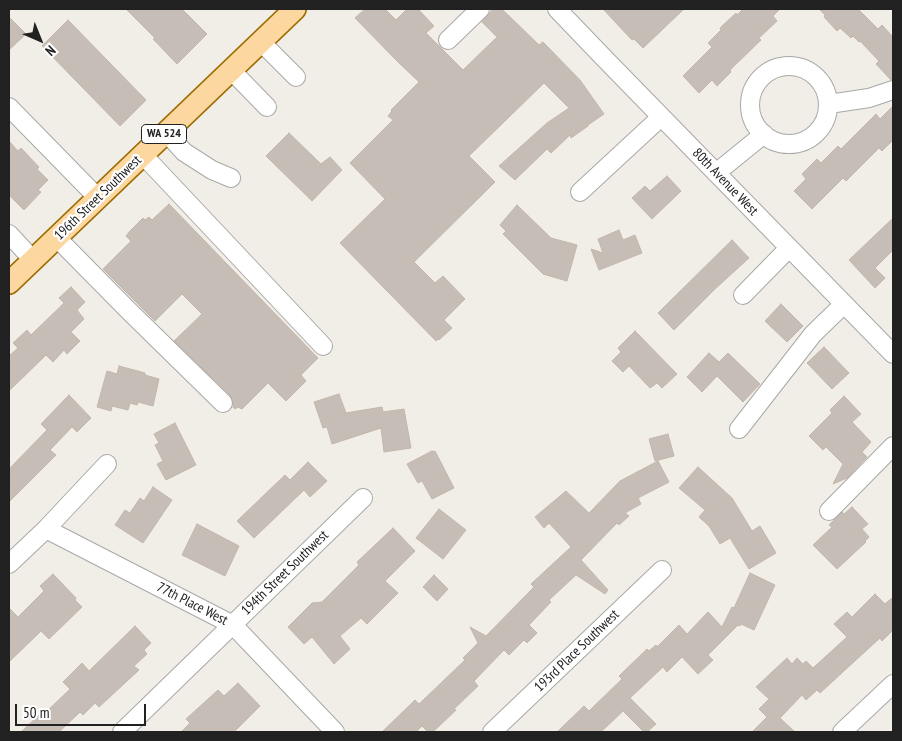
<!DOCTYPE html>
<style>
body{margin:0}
#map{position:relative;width:902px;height:741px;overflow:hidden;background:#f1eee7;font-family:"PT Sans Narrow",sans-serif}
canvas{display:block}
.frame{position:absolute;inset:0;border:10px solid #212121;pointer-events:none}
.north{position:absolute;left:15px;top:15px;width:50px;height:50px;-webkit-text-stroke:4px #fff;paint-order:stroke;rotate:136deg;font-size:14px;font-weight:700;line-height:20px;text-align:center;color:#212121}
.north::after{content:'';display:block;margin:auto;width:18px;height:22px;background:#212121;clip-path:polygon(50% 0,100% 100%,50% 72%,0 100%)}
.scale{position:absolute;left:15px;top:704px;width:131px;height:22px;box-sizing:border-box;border:2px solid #212121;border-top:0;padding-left:6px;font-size:15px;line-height:18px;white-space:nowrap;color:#212121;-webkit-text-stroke:4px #fff;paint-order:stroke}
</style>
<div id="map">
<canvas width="902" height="741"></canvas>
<div class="frame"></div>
<div class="north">N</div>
<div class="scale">50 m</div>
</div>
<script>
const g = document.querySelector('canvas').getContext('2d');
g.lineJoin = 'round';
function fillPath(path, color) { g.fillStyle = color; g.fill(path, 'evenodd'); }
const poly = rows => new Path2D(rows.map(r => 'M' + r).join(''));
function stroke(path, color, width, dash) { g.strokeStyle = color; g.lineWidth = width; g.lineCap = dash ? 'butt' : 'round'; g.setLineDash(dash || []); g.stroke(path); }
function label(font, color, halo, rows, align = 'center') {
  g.font = font + ' "PT Sans Narrow",sans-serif'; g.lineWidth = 4.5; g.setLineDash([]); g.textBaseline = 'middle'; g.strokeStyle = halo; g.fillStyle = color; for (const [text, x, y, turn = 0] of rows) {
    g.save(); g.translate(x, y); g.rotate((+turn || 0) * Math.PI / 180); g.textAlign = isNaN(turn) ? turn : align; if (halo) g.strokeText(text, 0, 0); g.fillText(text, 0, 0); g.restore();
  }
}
const building = poly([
 [126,9,182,9,207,34,177,64,153,39,155,38,126,9],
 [365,9,385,9,396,20,407,9,418,9,434,26,426,33,463,70,497,37,482,22,493,9,502,9,539,45,543,42,580,80,604,114,588,125,588,126,571,138,570,135,551,153,547,149,515,180,499,166,547,123,569,108,544,83,469,156,495,182,414,262,435,283,443,276,465,299,444,320,452,328,439,340,438,339,436,341,340,243,385,199,350,163,393,120,388,116,392,111,391,110,419,82,397,61,355,18,365,9],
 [603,9,684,9,643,48,634,39,633,40,631,39,603,9],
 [743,9,780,9,773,16,777,21,759,38,761,40,730,70,731,72,717,86,712,80,699,93,683,76,712,47,708,43,721,30,720,28,736,13,737,15,743,9],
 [819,9,858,9,878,29,882,25,893,37,893,80,891,80,876,64,879,61,860,41,859,42,853,36,851,38,840,28,837,31,824,17,825,15,819,9],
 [9,17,26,34,9,50,9,17],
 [68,20,146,100,120,126,42,46,68,20],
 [893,106,893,140,882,151,879,148,846,181,843,178,812,209,794,191,806,179,802,174,817,159,821,163,838,146,841,149,876,114,880,119,893,106],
 [289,133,321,164,330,157,342,170,312,201,266,156,289,133],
 [9,141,18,151,21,148,39,167,37,169,48,180,38,190,41,192,24,210,9,195,9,141],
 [667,176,681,191,652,219,632,198,645,186,650,191,667,176],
 [169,204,318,358,301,375,306,381,286,401,268,383,242,409,238,407,235,409,233,407,233,401,230,395,174,341,202,314,182,294,155,321,103,269,131,241,126,236,130,231,143,218,145,220,149,217,152,220,169,204],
 [517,205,551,238,577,245,567,281,543,274,503,234,506,231,500,225,517,205],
 [893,218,893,250,875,268,885,278,875,288,849,260,893,218],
 [619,230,623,240,635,235,642,253,599,270,591,249,603,253,598,239,619,230],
 [732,240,749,258,715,289,674,330,658,313,732,240],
 [71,287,85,302,77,310,84,319,71,332,80,341,67,354,64,350,53,362,46,355,9,391,9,356,18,348,13,343,27,330,31,335,64,303,59,298,71,287],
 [781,304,803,326,787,342,765,321,781,304],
 [635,331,677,374,662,388,657,383,650,388,629,366,623,372,612,361,621,352,618,348,635,331],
 [824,347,849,373,832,389,807,363,824,347],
 [709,353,719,362,728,353,760,384,743,402,717,376,702,392,687,377,709,353],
 [119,366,145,373,145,375,159,379,153,406,138,402,137,405,130,403,128,410,112,406,111,411,97,407,107,371,117,374,119,366],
 [339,394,346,413,382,407,383,412,404,409,411,448,384,452,381,428,332,444,327,427,323,428,314,402,339,394],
 [69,395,91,418,77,432,72,427,50,450,56,455,9,502,9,469,47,430,41,424,69,395],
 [844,396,861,414,852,422,871,442,862,452,867,457,847,478,833,484,843,464,826,447,823,450,809,436,832,413,830,410,844,396],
 [175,423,196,465,166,480,157,464,163,461,155,445,159,443,154,434,175,423],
 [668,434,674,456,655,461,649,439,668,434],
 [432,451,432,452,435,451,454,488,432,499,422,481,418,483,407,464,432,451],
 [658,461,669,482,638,498,641,504,625,513,629,516,619,525,617,523,581,560,608,590,605,594,576,575,549,600,551,602,529,625,537,633,527,643,524,640,509,655,504,650,474,681,478,686,454,709,456,710,433,732,428,732,422,726,416,732,382,732,415,700,419,704,465,660,463,658,478,643,470,627,486,636,534,587,531,584,571,547,549,523,544,528,535,517,566,491,589,513,620,481,658,461],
 [308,462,327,481,310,497,304,490,254,538,237,521,285,475,290,480,308,462],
 [698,467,732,498,752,531,760,526,776,553,749,569,730,538,720,544,709,526,699,517,705,510,679,488,698,467],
 [153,487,172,500,143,543,115,525,125,510,130,513,140,498,144,501,153,487],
 [852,507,868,524,862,529,869,537,865,541,866,542,837,569,813,545,832,527,829,525,842,512,844,514,852,507],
 [439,509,466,530,443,559,416,538,439,509],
 [197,524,239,546,225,576,182,555,197,524],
 [393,528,415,551,385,581,398,593,367,624,361,618,340,636,350,649,334,664,312,637,304,644,288,627,312,603,322,602,359,565,357,562,393,528],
 [750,573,775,585,754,630,741,624,740,626,738,625,708,655,713,660,698,674,682,657,667,672,663,667,630,698,656,724,647,732,644,732,623,711,601,732,557,732,584,706,589,711,622,679,619,676,647,649,649,651,656,645,657,647,679,625,687,634,708,612,722,627,732,607,734,608,750,573],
 [53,574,76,598,75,600,82,607,49,639,41,631,9,662,9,608,18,617,44,591,40,586,53,574],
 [434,575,448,589,437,601,423,587,434,575],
 [875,594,885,604,893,597,893,630,882,641,880,638,820,693,817,690,806,700,802,695,780,718,795,732,752,732,767,717,759,709,769,699,756,687,787,658,792,664,797,658,803,664,806,661,813,668,847,637,834,624,847,612,852,617,875,594],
 [135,626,151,643,144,650,147,654,134,666,139,670,99,707,95,703,83,715,80,712,59,732,21,732,41,713,43,715,70,689,63,682,82,663,89,671,135,626],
 [238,683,260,706,234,732,181,732,190,723,186,719,218,690,224,696,238,683]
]);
fillPath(building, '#c6beb6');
stroke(building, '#c3b5a9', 1);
const minor = poly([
 [557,9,604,58,893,354],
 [448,40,480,9],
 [261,42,296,77],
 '750 105a39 39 0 1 1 78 0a39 39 0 1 1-78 0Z',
 [231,70,267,107],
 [829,104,869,98,893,90],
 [9,107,98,198],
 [166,132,184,152,212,170,231,178],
 [143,155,323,346],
 [716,173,764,134],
 [580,192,661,117],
 [9,234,33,260],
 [56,237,128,310,223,403],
 [743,295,789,248],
 [739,429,813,334,844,304],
 [829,511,893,446],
 [46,529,233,625,335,732],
 [9,564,46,529,107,464],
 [122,732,363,498],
 [492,732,662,570],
 [842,732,893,684]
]);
const major = poly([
 [9,283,295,9]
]);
stroke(minor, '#a8a8a8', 20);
stroke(major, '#9d6d00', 24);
stroke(minor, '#fff', 18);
stroke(major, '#fdd7a0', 21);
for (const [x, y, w] of [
 [164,134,45]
]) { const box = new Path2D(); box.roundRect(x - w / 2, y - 9.5, w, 19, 4); g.fillStyle = '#fff'; g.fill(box); stroke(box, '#212121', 1); }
label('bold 12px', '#212121', null, [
 ["WA 524",164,134]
]);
label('14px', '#212121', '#fff', [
 ["80th Avenue West",725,182,46],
 ["196th Street Southwest",98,198,-44],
 ["194th Street Southwest",285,573,-44],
 ["77th Place West",192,604,27],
 ["193rd Place Southwest",577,651,-44]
]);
</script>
